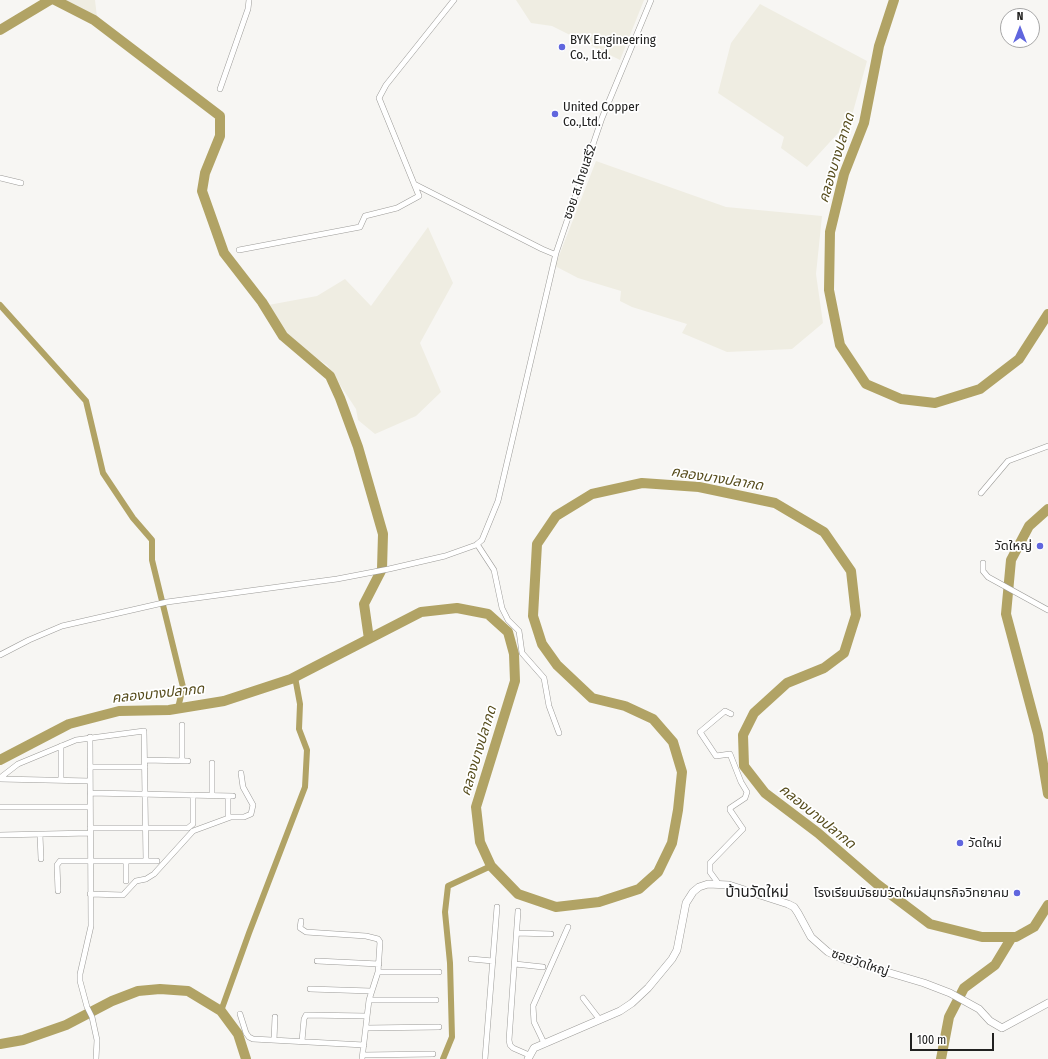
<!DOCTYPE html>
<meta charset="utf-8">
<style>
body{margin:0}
#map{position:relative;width:1048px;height:1059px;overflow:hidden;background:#f7f6f3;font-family:"Fira Sans Condensed",sans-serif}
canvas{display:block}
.north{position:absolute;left:1000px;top:8px;width:40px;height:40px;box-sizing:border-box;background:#fff;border:1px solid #a6a6a6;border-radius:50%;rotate:0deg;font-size:11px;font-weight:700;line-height:16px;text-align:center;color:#212120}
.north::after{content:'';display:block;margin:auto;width:14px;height:18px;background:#6066de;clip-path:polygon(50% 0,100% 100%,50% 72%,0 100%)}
.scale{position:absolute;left:910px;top:1033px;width:84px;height:18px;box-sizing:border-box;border:2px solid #212120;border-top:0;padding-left:5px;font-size:12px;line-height:14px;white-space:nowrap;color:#212120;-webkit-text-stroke:3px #fff;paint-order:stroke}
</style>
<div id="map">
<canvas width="1048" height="1059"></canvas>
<div class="north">N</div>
<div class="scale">100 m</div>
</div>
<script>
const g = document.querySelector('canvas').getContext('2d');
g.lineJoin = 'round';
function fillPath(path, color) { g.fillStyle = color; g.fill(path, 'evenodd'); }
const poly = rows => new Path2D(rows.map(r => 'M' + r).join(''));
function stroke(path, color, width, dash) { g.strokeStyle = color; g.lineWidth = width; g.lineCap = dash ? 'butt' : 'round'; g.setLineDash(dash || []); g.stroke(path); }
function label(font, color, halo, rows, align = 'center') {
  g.font = font + ' "Fira Sans Condensed","Noto Sans Thai",sans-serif'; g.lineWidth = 3.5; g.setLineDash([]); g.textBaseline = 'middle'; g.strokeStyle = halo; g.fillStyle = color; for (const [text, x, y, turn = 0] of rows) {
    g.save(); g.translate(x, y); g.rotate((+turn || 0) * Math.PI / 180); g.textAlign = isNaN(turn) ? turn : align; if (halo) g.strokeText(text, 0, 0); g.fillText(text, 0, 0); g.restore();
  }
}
fillPath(poly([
 [59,0,95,0,98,26],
 [516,0,644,0,620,60,552,26,531,23],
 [760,4,867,61,851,119,807,167,781,148,784,137,718,93,731,43],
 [596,161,726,207,822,216,816,274,823,323,792,349,727,352,682,333,687,324,632,307,620,301,621,291,578,278,555,266],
 [428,227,453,283,420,343,441,392,416,416,375,434,358,420,356,409,327,365,295,345,263,306,317,296,345,279,371,306]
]), '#efede2');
stroke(poly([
 [0,305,86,401,103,473,133,518,152,540,152,560,183,687,178,708],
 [221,1011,249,933,305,787,307,750,299,729,300,704,295,677],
 [443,1059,452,1037,450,963,445,912,448,886,491,866]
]), '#b1a365', 6);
stroke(poly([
 [55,0,94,20,220,116,220,136,205,173,202,191,224,253,262,302,283,336,330,376,340,398,358,447,383,534,382,569,364,604,369,639],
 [894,0,879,46,864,123,844,174,830,232,829,290,840,345,866,384,901,399,935,403,980,389,1019,359,1048,314],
 [0,30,50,0],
 [1048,509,1029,526,1011,560,1006,614,1038,734,1048,794],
 [0,760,69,724,119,711,169,710,224,701,291,679,421,612,457,608,488,614,508,632,514,654,515,681,476,807,480,842,491,866,518,894,556,907,599,902,639,889,658,872,672,843,678,810,682,772,673,742,653,719,625,706,592,698,557,665,542,644,533,616,537,544,556,516,592,494,642,483,699,487,775,503,824,532,851,571,856,615,844,653,824,668,787,683,754,713,743,735,744,766,765,793,818,833,877,884,930,924,982,937,1016,937,1034,927,1048,905],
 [0,1044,23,1040,66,1025,112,1001,138,991,160,989,188,991,221,1011,238,1034,246,1059],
 [941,1059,949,1017,964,988,995,965,1012,937]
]), '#b1a365', 10);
const minor = poly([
 [220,89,248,9,249,0],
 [0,178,21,183],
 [414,184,542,249,554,254,556,253],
 [239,250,360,227,365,216,397,208,419,196,379,98,386,85,454,0],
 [981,493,1008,461,1048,446],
 [477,544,494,570,502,608,508,620,519,631,522,653,544,678,549,706,559,733],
 [983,563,983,571,988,577,1048,610],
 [0,655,29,640,62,626,167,602,337,579,389,569,445,556,476,545,482,540,498,501,556,253,602,118,651,0],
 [182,725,182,761],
 [90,737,91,926,80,974,80,981,87,1007,92,1017,97,1040,96,1059],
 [61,746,61,780],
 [145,760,188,761],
 [90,767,145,767],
 [0,778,18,764,76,740,144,731,146,861],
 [0,779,90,781],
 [90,793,233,796],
 [212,795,212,763],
 [0,807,90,807],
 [228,815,228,796],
 [90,828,188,828,193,824,193,795],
 [0,835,90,833],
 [40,835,41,859],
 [126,861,126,881],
 [718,883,710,872,710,863,743,829,730,810,730,808,745,798,747,792,741,782,730,754,716,756,700,732,725,711,731,714],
 [58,891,57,865,60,861,157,861],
 [90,894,123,895,136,881,146,879,154,874,193,831,231,817,244,817,251,814,253,805,243,787,241,773],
 [518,911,509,1040,510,1045,513,1048,529,1055],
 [301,921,300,928,306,932,366,936,378,939,380,942,378,972,369,1000,362,1059],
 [517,933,551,934],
 [471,959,493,961],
 [317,961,379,964],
 [515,964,543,967],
 [378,972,439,972],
 [310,989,371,991],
 [583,998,600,1020],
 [369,1000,436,1000],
 [240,1014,246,1033,249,1037,253,1039,364,1045],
 [366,1028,439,1027],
 [274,1040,275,1017],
 [302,1041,304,1019,306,1015,367,1016],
 [544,1043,534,1022,533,1006,568,927],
 [363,1055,433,1054],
 [485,1059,497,907]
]);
const tertiary = poly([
 [528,1059,534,1048,620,1011,632,1003,648,988,672,959,677,950,686,903,693,892,699,887,708,884,729,885,788,904,794,907,798,913,811,937,828,952,843,959,924,983,950,993,979,1009,990,1021,1002,1028,1048,1003]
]);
stroke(minor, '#9c9b98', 6);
stroke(tertiary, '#9c9b98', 8);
stroke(minor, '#fff', 5);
stroke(tertiary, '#fff', 7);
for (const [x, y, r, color] of [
 [562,47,4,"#6066de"],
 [555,114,4,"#6066de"],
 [1040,546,4,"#6066de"],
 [960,843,4,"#6066de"],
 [1017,893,4,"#6066de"]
]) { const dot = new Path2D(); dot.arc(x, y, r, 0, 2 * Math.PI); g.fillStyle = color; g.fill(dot); stroke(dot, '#fff', 1.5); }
label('13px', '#212120', '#fff', [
 ["BYK Engineering",570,40],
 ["Co., Ltd.",570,55],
 ["United Copper",563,107],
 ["Co.,Ltd.",563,122],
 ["วัดใหญ่",1032,546,"right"],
 ["วัดใหม่",968,843],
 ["โรงเรียนมัธยมวัดใหม่สมุทรกิจวิทยาคม",1009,893,"right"]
], 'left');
label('13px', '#212120', '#fff', [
 ["ซอย ส.ไทยเสรี2",580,182,-71],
 ["ซอยวัดใหญ่",860,963,19]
]);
label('italic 14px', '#564c1c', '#fff', [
 ["คลองบางปลากด",837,158,-73],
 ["คลองบางปลากด",717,479,9],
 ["คลองบางปลากด",158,694,-6],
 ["คลองบางปลากด",479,751,-73],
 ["คลองบางปลากด",817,817,39]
]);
label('15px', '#212120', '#fff', [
 ["บ้านวัดใหม่",757,893]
]);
</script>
